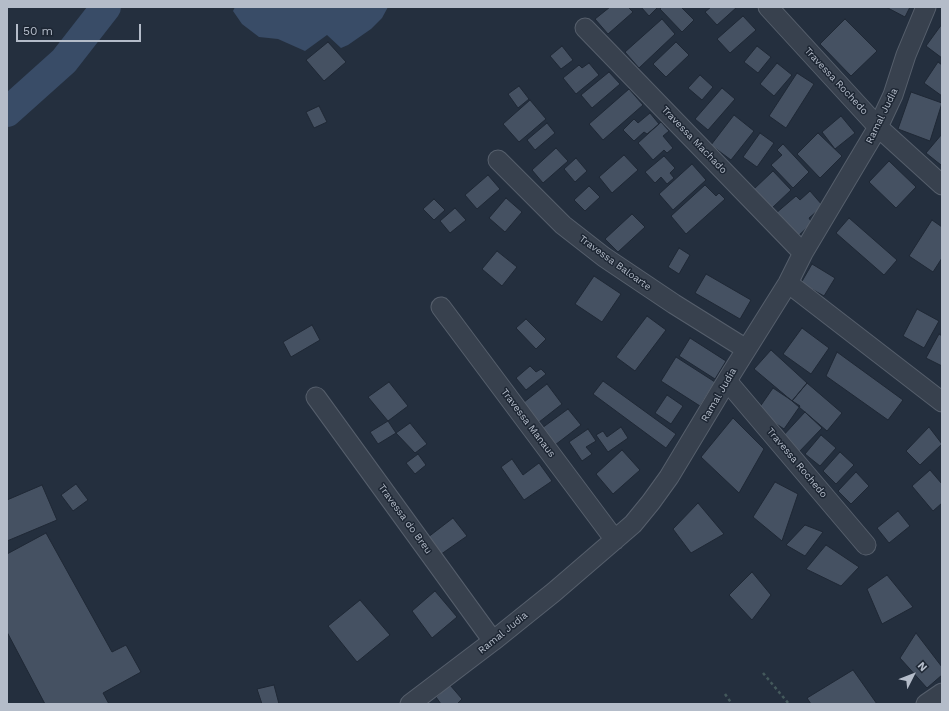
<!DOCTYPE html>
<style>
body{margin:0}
#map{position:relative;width:949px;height:711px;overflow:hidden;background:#242f3e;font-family:"Work Sans",sans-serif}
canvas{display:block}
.frame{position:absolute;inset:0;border:8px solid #b4bcc9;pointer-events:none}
.north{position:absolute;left:893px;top:655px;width:40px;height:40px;-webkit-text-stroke:3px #1d2633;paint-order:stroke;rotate:48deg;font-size:11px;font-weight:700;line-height:16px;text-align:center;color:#b4bcc9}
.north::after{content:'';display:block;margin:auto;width:14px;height:18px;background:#b4bcc9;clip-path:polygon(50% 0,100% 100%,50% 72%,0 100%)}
.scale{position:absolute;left:16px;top:24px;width:125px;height:18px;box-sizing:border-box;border:2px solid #b4bcc9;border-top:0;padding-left:5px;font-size:12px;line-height:14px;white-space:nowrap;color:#b4bcc9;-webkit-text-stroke:3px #1d2633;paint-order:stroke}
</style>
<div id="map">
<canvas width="949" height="711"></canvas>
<div class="frame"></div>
<div class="north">N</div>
<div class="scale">50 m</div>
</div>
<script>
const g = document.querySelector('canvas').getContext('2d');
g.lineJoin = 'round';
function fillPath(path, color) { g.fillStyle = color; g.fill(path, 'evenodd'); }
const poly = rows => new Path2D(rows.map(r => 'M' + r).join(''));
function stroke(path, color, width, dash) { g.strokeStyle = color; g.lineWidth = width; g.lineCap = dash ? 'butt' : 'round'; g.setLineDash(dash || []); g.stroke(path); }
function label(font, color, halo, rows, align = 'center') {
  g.font = font + ' "Work Sans",sans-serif'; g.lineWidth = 3; g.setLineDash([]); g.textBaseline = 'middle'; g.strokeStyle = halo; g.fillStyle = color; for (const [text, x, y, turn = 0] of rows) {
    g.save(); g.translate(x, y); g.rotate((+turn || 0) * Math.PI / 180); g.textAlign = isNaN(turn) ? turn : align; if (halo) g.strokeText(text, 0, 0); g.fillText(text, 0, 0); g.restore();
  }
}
fillPath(poly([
 [235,7,388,7,382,18,371,29,348,45,341,48,327,35,305,51,278,39,259,37,242,24,233,11]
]), '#394c67');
stroke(poly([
 [7,112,64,61,106,7]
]), '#394c67', 30);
const building = poly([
 [610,7,628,7,633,12,608,34,595,19,610,7],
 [641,7,658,7,649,16,641,7],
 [662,7,681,7,694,20,682,32,660,9,662,7],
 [711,7,737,7,717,25,705,12,711,7],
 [886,7,910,7,905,17,886,7],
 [743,16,756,30,730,53,717,39,743,16],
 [662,19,675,34,639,68,625,52,662,19],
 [845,19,877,51,851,76,820,44,845,19],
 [942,24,942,58,926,46,942,24],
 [328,42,346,62,324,81,306,60,328,42],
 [676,42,689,55,666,77,653,64,676,42],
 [562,46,573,60,561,69,550,56,562,46],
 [757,46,771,57,758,73,744,62,757,46],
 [938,62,942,65,942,96,924,83,938,62],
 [589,63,599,75,576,94,563,78,579,65,582,68,589,63],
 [777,63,792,75,774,96,760,84,777,63],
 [609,72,620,84,592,108,581,95,609,72],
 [797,73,814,84,786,128,769,116,797,73],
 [700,75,713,87,702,100,688,88,700,75],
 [519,86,529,99,518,108,508,94,519,86],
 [722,88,735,99,708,130,695,119,722,88],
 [629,89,643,105,603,140,589,124,629,89],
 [911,92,942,103,930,141,898,129,911,92],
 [530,100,546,119,519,142,503,124,530,100],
 [319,106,327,122,314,128,306,112,319,106],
 [650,113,659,124,647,134,644,132,634,141,623,130,634,119,638,123,650,113],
 [734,115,754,131,731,160,711,145,734,115],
 [841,116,855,133,835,149,822,132,841,116],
 [661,122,669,131,663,136,673,148,667,153,664,150,653,160,638,143,661,122],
 [547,123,555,133,535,150,527,140,547,123],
 [760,133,774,143,757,167,743,157,760,133],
 [818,133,842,156,820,178,797,154,818,133],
 [942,134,942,164,941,165,926,153,942,134],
 [783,144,809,172,793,188,771,165,782,155,777,150,783,144],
 [556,148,568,161,543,183,532,170,556,148],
 [624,155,638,170,612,193,599,177,624,155],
 [664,156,675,168,670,173,674,178,667,184,661,177,655,183,645,172,664,156],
 [576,158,587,171,575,182,564,169,576,158],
 [889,161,916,187,896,208,869,182,889,161],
 [692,164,706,180,673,210,659,194,692,164],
 [773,171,791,190,772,208,754,189,773,171],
 [488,175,500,189,477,209,465,195,488,175],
 [705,185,716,196,719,193,725,199,686,234,671,216,705,185],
 [589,186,600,197,585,211,574,200,589,186],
 [810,191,823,206,809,218,812,223,796,238,775,214,796,196,800,200,810,191],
 [506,198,522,212,505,232,489,218,506,198],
 [434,199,445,210,434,220,423,209,434,199],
 [455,208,466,220,450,233,440,221,455,208],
 [632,214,645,227,618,252,605,239,632,214],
 [849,218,897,260,884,275,836,233,849,218],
 [932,220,942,227,942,258,933,272,909,256,932,220],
 [679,248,690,255,679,274,668,267,679,248],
 [497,251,517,267,502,286,482,269,497,251],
 [812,264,835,278,824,296,801,283,812,264],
 [706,274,751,300,740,319,695,293,706,274],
 [594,276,621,294,602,322,575,304,594,276],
 [917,309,939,321,924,348,903,336,917,309],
 [647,316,666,330,635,371,616,357,647,316],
 [526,319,546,339,536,349,516,328,526,319],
 [312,325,320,340,291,357,283,342,312,325],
 [802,328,829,348,811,374,783,354,802,328],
 [939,334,942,336,942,366,926,358,939,334],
 [690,338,726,361,715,379,679,356,690,338],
 [771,350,807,383,792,401,754,369,771,350],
 [837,352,903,400,888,420,826,376,837,352],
 [676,357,715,382,700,406,661,381,676,357],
 [530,366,536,372,541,369,546,374,526,390,516,378,530,366],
 [603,381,676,434,666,448,593,394,603,381],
 [389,382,408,406,388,421,368,397,389,382],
 [807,383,842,413,827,431,792,401,807,383],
 [547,384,562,404,534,426,519,406,547,384],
 [773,388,800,406,784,429,757,411,773,388],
 [667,395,683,406,671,424,655,413,667,395],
 [568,409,581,425,555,445,542,428,568,409],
 [805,412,822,428,798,453,781,438,805,412],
 [733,418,764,449,739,493,701,457,733,418],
 [388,421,396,433,378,444,370,432,388,421],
 [410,423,427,444,415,453,396,433,410,423],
 [621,427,628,438,608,452,596,435,603,431,607,437,621,427],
 [929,427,942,444,920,465,906,451,929,427],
 [588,429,596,441,586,447,592,454,582,461,569,442,588,429],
 [821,435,836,448,820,466,805,454,821,435],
 [622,450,640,470,613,494,596,474,622,450],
 [840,452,854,465,836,484,823,471,840,452],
 [418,454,426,465,415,474,406,463,418,454],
 [512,459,523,475,539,463,552,481,524,500,501,467,512,459],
 [930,470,942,484,942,503,933,511,912,486,930,470],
 [856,472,869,486,851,504,838,491,856,472],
 [775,482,798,494,782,541,753,517,775,482],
 [76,484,88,500,73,511,61,495,76,484],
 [42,485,57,520,7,541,7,500,42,485],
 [698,503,724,534,691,553,673,529,698,503],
 [898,511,910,526,889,543,877,528,898,511],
 [453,518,467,536,437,557,423,541,453,518],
 [805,525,823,532,805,556,786,545,805,525],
 [46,533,112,652,126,645,141,672,103,693,109,704,45,704,7,632,7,554,46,533],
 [826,545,859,567,841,586,806,569,826,545],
 [752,572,771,595,752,620,729,595,752,572],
 [887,575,913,607,882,624,867,589,887,575],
 [435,591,457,617,432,638,412,611,435,591],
 [360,600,390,635,357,662,328,626,360,600],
 [916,633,942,667,942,675,927,688,900,658,916,633],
 [853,670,877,704,811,704,807,698,853,670],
 [274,685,279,704,262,704,257,689,274,685],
 [450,685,462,699,457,704,441,704,436,697,450,685]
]);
fillPath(building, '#455162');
stroke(building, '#1f2835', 1);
const street = poly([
 [768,7,878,127,942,185],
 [585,28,803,253],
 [498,160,563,225,604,257,674,304,746,349],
 [788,283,942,402],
 [441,307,615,540],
 [727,381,866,545],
 [316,397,493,641],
 [410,704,493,641,554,592,633,524,651,502,669,477,731,374,788,283,803,253,878,127,893,95,906,55,926,7],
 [926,704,942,693]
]);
stroke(street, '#565f6c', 21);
stroke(poly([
 [763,673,789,704],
 [725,694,732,704]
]), '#44595c', 2.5, [3, 3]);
stroke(street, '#38414e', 19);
label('10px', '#b4bcc9', '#1d2633', [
 ["Travessa Rochedo",836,81,47],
 ["Ramal Judia",882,116,-64],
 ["Travessa Machado",694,140,46],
 ["Travessa Baloarte",615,263,36],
 ["Ramal Judia",719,395,-60],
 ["Travessa Manaus",528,423,53],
 ["Travessa Rochedo",797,463,50],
 ["Travessa do Breu",405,519,54],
 ["Ramal Judia",503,633,-39]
]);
</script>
